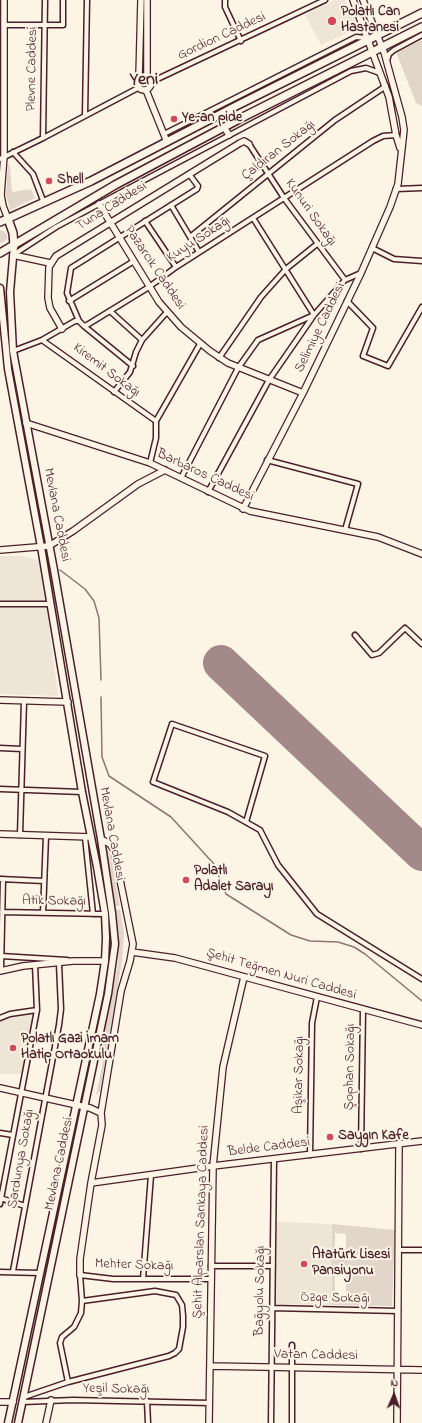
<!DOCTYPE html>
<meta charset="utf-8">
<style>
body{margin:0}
#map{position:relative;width:422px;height:1423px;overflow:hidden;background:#fcf5e5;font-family:"Indie Flower",sans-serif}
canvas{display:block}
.north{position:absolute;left:374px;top:1375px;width:40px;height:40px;-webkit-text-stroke:3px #fcf5e5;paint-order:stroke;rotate:2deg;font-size:11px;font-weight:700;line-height:16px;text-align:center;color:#4a1f2b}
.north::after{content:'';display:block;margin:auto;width:14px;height:18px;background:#4a1f2b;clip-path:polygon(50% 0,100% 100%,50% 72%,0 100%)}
</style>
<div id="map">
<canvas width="422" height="1423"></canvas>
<div class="north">N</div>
</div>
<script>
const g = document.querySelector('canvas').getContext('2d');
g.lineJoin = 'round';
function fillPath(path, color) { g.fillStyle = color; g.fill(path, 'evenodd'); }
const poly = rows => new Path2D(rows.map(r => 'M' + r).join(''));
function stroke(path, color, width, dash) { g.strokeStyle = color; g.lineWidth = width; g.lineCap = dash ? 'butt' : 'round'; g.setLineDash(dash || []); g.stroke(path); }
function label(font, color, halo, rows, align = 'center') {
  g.font = font + ' "Indie Flower",sans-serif'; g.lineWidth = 4; g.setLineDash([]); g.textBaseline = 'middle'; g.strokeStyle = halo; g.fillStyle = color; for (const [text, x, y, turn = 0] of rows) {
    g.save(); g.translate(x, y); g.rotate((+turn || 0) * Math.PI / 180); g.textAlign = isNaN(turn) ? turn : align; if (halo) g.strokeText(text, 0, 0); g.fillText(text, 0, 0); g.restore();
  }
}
fillPath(poly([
 [334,0,345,0,360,27,321,45,305,15],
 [0,556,23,556,41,561,58,696,0,694],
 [32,1015,21,1074,0,1074,0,1022,5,1018],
 [277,1222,332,1224,332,1305,276,1304]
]), '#eee5d7');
fillPath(poly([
 [422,40,422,106,416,103,396,52],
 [8,164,10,166,12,192,31,189,35,198,10,210,6,195],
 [0,230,4,231,7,235,7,239,2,243,0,243],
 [105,845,111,856,120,906,115,906],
 [120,909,124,933,122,961,100,1091,96,1095,105,1052,102,1043,118,963,119,936,116,910],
 [332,1224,395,1230,392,1306,332,1305],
 [335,1233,346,1234,346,1256,335,1256],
 [335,1274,346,1274,346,1295,335,1295]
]), '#e2d5ca');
stroke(poly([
 [60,570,85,589,94,601,99,618,101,680],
 [101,697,102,757,109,776,171,817,214,864,226,894,291,935,310,941,338,942,354,947,365,954,422,1001]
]), '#917474', 1.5);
stroke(poly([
 [221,663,422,853]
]), '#a38a88', 36);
const street = poly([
 [225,0,225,7,241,41],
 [4,25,63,25,63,0],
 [387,61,389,54,394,50,422,35],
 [151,82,325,0],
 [85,115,87,0],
 [164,134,356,37,367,38],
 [43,138,45,0],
 [249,144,284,198,345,280,361,273],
 [13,152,33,174,44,203],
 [0,159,43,138,138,88],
 [396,189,422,188],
 [171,205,199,252],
 [145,221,176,267],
 [190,237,335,120,386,86],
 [372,248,394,259,422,261],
 [13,255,56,227,99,204,351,71,366,68,380,73],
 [69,301,134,261],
 [347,301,373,328,363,356,388,366,422,307],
 [110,311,142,340],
 [79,321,67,293,71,268,197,189,198,186,189,174],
 [84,326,133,366],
 [42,340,156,421],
 [13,351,42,340,75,321,79,321,84,326,87,325,149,287,176,267,373,141,383,136,396,135],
 [219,358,261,297,286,269,317,244],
 [114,392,130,372,136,352,142,340,167,312],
 [267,460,358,484,345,530],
 [150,463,156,438,156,421,200,344],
 [181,478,238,368,258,340,314,315,345,280],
 [208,492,269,380,314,315,253,218],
 [0,604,51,604],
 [355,635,372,655,379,653,405,628,422,644],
 [0,748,22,749],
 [0,789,82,792],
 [246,822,265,756,172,724,153,782,228,812,260,830,278,865,317,914,422,979],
 [20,835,24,701],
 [85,837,93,914],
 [0,879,44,881],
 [2,912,105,914],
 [43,913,46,836],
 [1,956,67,960],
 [1,970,3,879],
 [0,1018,10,1014,37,1010],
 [0,1133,13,1135],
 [361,1149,363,1010],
 [310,1155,312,1023,317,997],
 [0,1198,25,1206],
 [0,1204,37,1010,35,965],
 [399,1250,422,1250],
 [211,1266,273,1266],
 [13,1271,59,1025,61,1009,59,964],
 [0,1272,40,1273],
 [143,1279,151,1175],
 [272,1308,398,1311],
 [68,1382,60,1343,62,1337,74,1327,81,1313,82,1301,80,1275,113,1279,211,1279],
 [24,1397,68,1382,169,1356,175,1353,179,1349,183,1327,183,1316,182,1305,176,1295,155,1291,82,1301],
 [147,1401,148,1423],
 [23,1402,73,1400,209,1403],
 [271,1423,274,1159],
 [292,1423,292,1345]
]);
const secondary = poly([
 [4,0,4,156,1,195,3,206,8,219],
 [147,0,147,76],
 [353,0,389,97,396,135,400,148],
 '137 83a7 7 0 1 1 14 0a7 7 0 1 1-14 0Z',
 [139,77,141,0],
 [146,90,167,142],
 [224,127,229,135],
 [99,204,159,302,181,327,210,351,228,363,303,393],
 [13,255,50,263],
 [62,329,50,308,48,298,49,267,56,256,240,143,244,141,249,144],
 [26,423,150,463,250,511,378,537,422,554],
 [243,509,303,393,361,273,390,207,398,184,404,130,402,117,384,52,363,0],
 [0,550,49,546,73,531,138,484,165,470],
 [0,700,68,702],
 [0,834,91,837],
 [132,952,175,958,422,1025],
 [0,971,23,966,73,961,105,961],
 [0,1088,90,1108,101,1113,102,1125,91,1183],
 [101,1113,121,991,130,961,133,944,114,850,110,844,101,839],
 [80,1275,80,1259,91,1183,213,1166,422,1141],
 [210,1366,422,1370],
 [0,1402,13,1402],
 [46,1423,51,1400],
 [209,1423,213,1166,223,1067,244,977],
 [397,1423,399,1144]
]);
const primary = poly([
 [14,246,10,292,13,351,54,570,101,839,112,913,115,944,108,994,18,1423],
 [0,288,8,369,41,547,82,792,97,867,105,914,106,938,105,961,100,994,8,1423]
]);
const highway = poly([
 [8,219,13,233,14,246],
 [0,222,91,181,236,106,422,13],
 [0,253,115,185,243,117,422,27]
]);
stroke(street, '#4a1f2b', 7);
stroke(secondary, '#4a1f2b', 8);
stroke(primary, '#4a1f2b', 9);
stroke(highway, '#4a1f2b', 10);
stroke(street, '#fcf5e5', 4);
stroke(secondary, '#fcf5e5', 5.5);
stroke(primary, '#fcf5e5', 6);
stroke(highway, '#fcf5e5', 7);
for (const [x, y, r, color] of [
 [332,21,5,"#d1495b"],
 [174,119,4,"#d1495b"],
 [49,181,4,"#d1495b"],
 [186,880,4,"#d1495b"],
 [13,1048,4,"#d1495b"],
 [330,1137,4,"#d1495b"],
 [304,1264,4,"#d1495b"]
]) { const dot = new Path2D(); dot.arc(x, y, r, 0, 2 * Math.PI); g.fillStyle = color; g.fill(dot); stroke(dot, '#fcf5e5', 1.5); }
label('bold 14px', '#4a1f2b', '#fcf5e5', [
 ["Polatlı Can",341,13],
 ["Hastanesi",341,29],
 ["Ye-an pide",182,119],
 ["Shell",57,181],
 ["Polatlı",194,872],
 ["Adalet Sarayı",194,888],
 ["Polatlı Gazi İmam",21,1040],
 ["Hatip Ortaokulu",21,1056],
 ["Saygın Kafe",338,1137],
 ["Atatürk Lisesi",312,1256],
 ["Pansiyonu",312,1272]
], 'left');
label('14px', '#4a1f2b', '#fcf5e5', [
 ["Gordion Caddesi",222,37,-25],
 ["Plevne Caddesi",33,69,-89],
 ["Çaldıran Sokağı",279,151,-38],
 ["Tuna Caddesi",112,207,-32],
 ["Kunuri Sokağı",310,213,55],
 ["Kuyu Sokağı",199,240,-33],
 ["Pazarcık Caddesi",154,268,56],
 ["Selimiye Caddesi",321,328,-64],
 ["Kiremit Sokağı",106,371,37],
 ["Barbaros Caddesi",205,476,25],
 ["Mevlana Caddesi",56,515,79],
 ["Mevlana Caddesi",111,834,80],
 ["Atik Sokağı",54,902,1],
 ["Şehit Teğmen Nuri Caddesi",281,975,16],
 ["Şophan Sokağı",351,1067,-89],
 ["Aşikar Sokağı",300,1075,-89],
 ["Belde Caddesi",269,1148,-7],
 ["Sardunya Sokağı",22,1159,-80],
 ["Mevlana Caddesi",60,1164,-78],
 ["Şehit Alparslan Sarıkaya Caddesi",202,1222,-88],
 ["Mehter Sokağı",134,1266,2],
 ["Bağyolu Sokağı",261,1291,-89],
 ["Özge Sokağı",335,1299,1],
 ["Vatan Caddesi",316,1356,1],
 ["Yeşil Sokağı",116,1390,1]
]);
label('bold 18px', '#4a1f2b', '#fcf5e5', [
 ["Yeni",144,81]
]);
</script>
